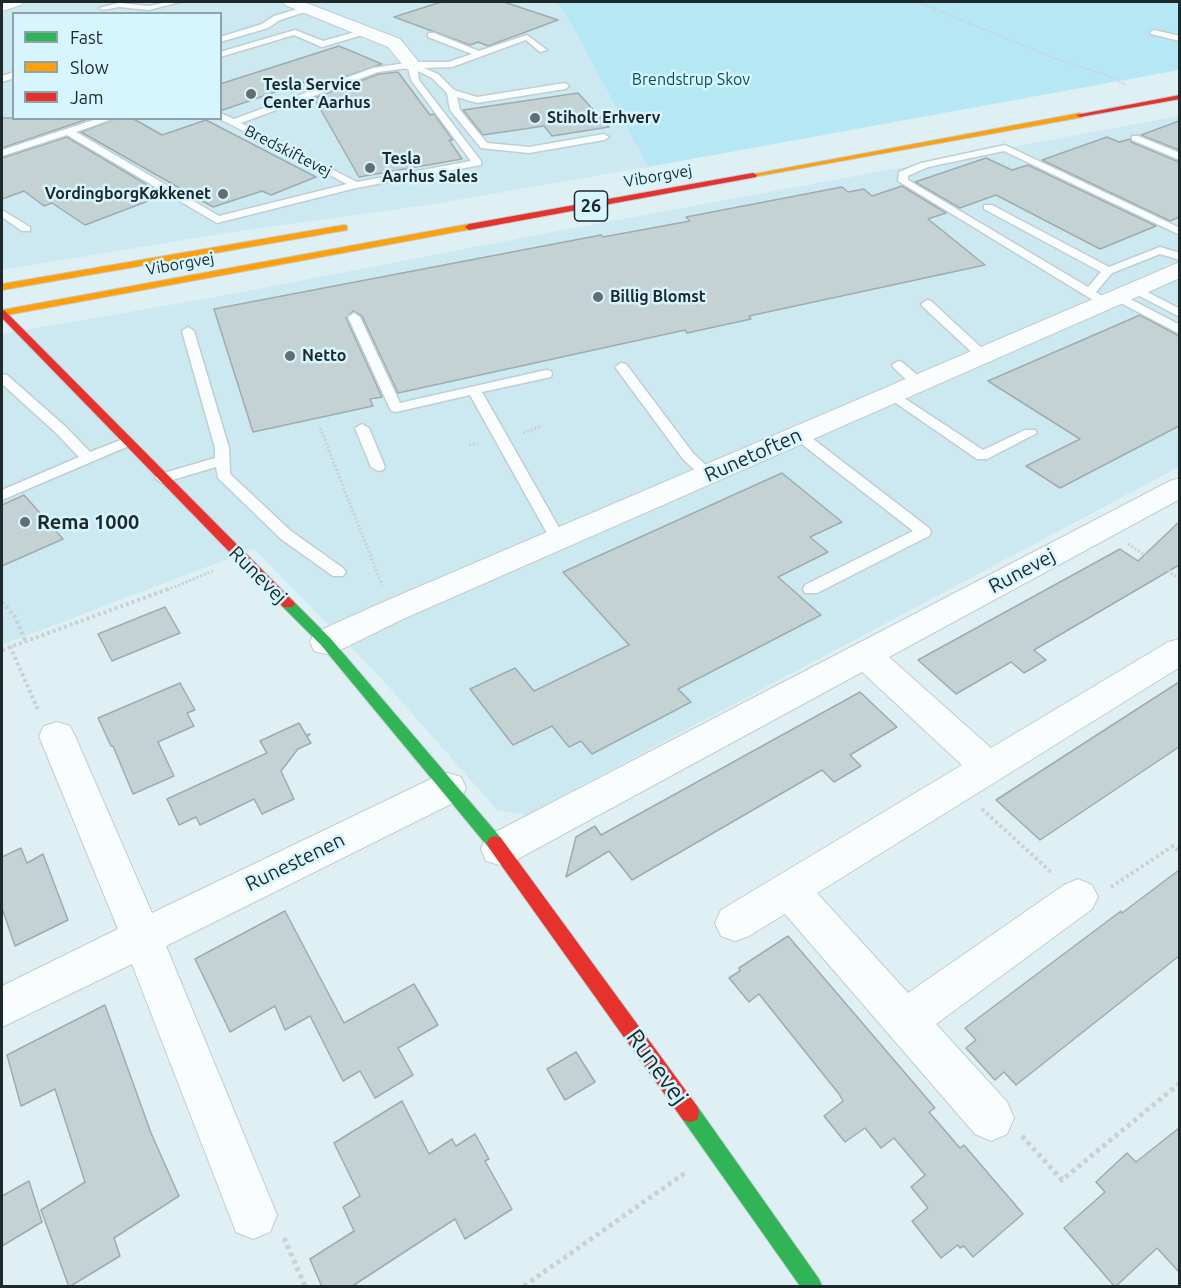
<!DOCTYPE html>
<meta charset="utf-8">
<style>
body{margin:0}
#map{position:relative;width:1181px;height:1288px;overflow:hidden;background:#dff0f5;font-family:Ubuntu,sans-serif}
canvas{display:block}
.frame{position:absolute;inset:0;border:3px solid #1e292c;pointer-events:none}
.legend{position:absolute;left:12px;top:12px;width:210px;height:108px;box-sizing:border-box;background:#d6f5fe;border:2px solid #8ca3aa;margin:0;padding:8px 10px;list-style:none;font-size:18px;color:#1e292c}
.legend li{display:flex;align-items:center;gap:12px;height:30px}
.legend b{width:30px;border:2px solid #8ca3aa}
</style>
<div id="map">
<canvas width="1181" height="1288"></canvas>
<div class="frame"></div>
<ul class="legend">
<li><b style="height:8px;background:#30b455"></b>Fast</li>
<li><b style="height:8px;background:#ff9f0a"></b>Slow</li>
<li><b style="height:8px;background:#e5322d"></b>Jam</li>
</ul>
</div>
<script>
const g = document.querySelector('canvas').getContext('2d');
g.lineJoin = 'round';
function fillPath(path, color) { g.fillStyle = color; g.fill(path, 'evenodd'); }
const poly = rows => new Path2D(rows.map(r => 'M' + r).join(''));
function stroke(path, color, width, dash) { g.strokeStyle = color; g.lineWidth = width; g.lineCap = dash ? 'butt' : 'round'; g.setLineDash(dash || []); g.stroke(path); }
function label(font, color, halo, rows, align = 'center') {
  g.font = font + ' Ubuntu,sans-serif'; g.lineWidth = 5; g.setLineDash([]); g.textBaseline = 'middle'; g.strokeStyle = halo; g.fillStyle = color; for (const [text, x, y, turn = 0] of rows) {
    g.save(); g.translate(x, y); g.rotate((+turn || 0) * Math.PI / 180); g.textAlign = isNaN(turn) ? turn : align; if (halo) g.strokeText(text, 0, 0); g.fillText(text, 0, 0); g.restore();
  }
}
fillPath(poly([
 [2,2,556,2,567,16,648,167,434,204,227,233,2,270],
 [14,14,220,14,220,118,14,118],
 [1179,116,1179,467,526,815,497,810,379,676,254,549,2,645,2,334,226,295,547,233]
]), '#cce9f2');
fillPath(poly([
 [556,2,1179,2,1179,70,648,167,567,16]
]), '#b5e7f5');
const building = poly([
 [441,2,504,2,558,20,488,46,478,42,470,45,394,17,441,2],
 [339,46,382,64,309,89,304,82,220,111,220,84,339,46],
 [398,72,430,115,434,114,453,140,449,140,462,159,359,177,314,98,379,74,398,72],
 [578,93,609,127,552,136,544,126,483,135,463,110,578,93],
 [2,118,91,118,2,148,2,118],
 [117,118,132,118,162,135,206,120,316,177,271,195,262,191,213,207,81,132,117,118],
 [1179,121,1179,150,1141,135,1179,121],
 [67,137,164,195,85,225,52,203,44,206,24,191,2,199,2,158,67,137],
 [1107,137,1119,142,1130,139,1131,142,1179,162,1179,217,1170,221,1042,160,1107,137],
 [986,158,1012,170,1028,165,1156,226,1100,249,996,195,960,208,915,182,986,158],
 [902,186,946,213,928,219,985,265,749,316,751,319,687,333,685,330,398,393,362,316,353,311,346,318,382,397,370,399,373,406,253,432,214,309,601,235,603,237,690,221,686,217,842,187,848,192,864,189,872,196,902,186],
 [1140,315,1179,336,1179,426,1060,488,1026,466,1080,439,988,381,1140,315],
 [782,473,842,522,810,537,828,552,778,577,821,615,678,689,691,702,592,754,581,741,569,747,552,726,513,745,470,689,515,668,534,691,629,645,563,572,782,473],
 [24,495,63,539,2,566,2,505,24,495],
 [1179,522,1179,565,1034,650,1046,660,1024,673,1011,662,956,694,918,660,1120,549,1138,561,1179,522],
 [165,607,180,633,112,661,98,634,165,607],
 [1179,682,1179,747,1040,840,996,800,1179,682],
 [180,683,195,710,187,713,194,726,158,742,174,776,133,794,113,746,111,746,98,718,180,683],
 [860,692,897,727,850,755,861,766,834,782,822,770,632,880,609,851,566,877,576,837,595,826,601,835,860,692],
 [299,723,306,735,310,734,307,737,311,743,298,749,281,771,294,799,262,814,254,799,200,825,196,817,179,825,167,799,267,753,260,741,299,723],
 [21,848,27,863,43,854,68,920,15,946,2,908,2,857,21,848],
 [1179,870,1179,956,1016,1085,1004,1072,995,1080,966,1048,976,1040,965,1028,1121,911,1122,913,1179,870],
 [285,911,344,1023,414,984,438,1025,398,1048,413,1075,375,1098,360,1071,343,1081,310,1016,285,1030,275,1006,230,1032,195,959,285,911],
 [788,936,935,1108,929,1112,960,1148,964,1145,1023,1214,973,1257,964,1246,960,1248,958,1245,941,1258,912,1221,928,1208,911,1187,925,1175,894,1138,881,1148,865,1128,845,1142,824,1116,843,1101,839,1094,759,994,749,1002,729,978,740,971,739,968,788,936],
 [105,1005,151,1133,179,1196,114,1238,120,1256,69,1287,41,1210,85,1182,55,1089,21,1106,7,1055,105,1005],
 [576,1052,595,1082,565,1100,547,1069,576,1052],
 [402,1101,429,1154,452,1139,456,1146,475,1134,489,1159,485,1161,512,1209,465,1239,455,1219,351,1287,322,1287,310,1259,354,1231,343,1207,360,1196,334,1143,402,1101],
 [1179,1128,1179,1272,1157,1248,1115,1287,1064,1228,1105,1192,1096,1182,1127,1153,1136,1162,1179,1128],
 [29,1181,42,1222,2,1246,2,1196,29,1181]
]);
fillPath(building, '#c4d2d4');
stroke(building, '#9facaf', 1.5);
const lane = poly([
 [168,2,180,2,149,10,119,7,103,10,99,8,119,3,149,6,168,2],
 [308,6,312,8,311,10,280,20,268,28,220,42,220,37,262,24,274,16,308,6],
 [366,29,369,29,369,33,322,47,294,35,220,57,220,52,295,30,323,41,366,29],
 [1154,30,1180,36,1180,41,1151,34,1150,32,1154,30],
 [428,33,434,33,479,51,527,35,547,50,540,52,526,40,452,67,424,68,438,74,454,90,477,97,565,83,569,86,565,89,477,103,457,97,460,110,487,143,529,147,604,134,609,137,604,140,529,153,481,148,450,110,447,93,432,78,418,71,419,80,481,161,481,165,356,188,217,223,67,135,2,156,2,150,100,118,115,118,76,132,219,216,347,184,218,118,220,118,220,113,234,119,373,68,412,62,448,62,472,54,428,37,428,33],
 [408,68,411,80,471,161,357,182,241,123,378,72,408,68],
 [14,72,14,78,2,82,2,76,14,72],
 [1132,136,1138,136,1180,153,1180,160,1132,140,1132,136],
 [1005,145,1180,228,1180,235,1004,151,928,167,908,176,908,180,1088,287,1101,272,984,209,984,205,992,205,1109,267,1160,247,1180,253,1180,260,1160,254,1112,273,1096,292,1111,302,1109,305,1101,305,898,181,899,172,921,163,1005,145],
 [2,210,30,227,30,231,22,231,2,217,2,210],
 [1134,285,1180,309,1180,317,1130,291,1128,289,1134,285],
 [1117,292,1180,325,1180,334,1113,299,1113,293,1117,292],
 [927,300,931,301,986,352,988,355,986,358,978,358,923,307,921,304,927,300],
 [354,313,360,317,400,403,546,370,551,371,552,374,551,377,482,392,566,540,563,544,553,544,470,395,396,412,391,411,348,317,354,313],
 [188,327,194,331,229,448,230,474,291,531,343,568,346,572,343,576,333,576,281,539,218,478,216,467,162,483,155,478,157,475,215,458,215,448,182,331,188,327],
 [898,361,902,362,923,380,924,383,923,386,913,386,894,368,892,365,898,361],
 [621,363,626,364,693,453,713,472,715,475,713,478,703,478,683,459,615,367,621,363],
 [2,374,7,375,66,427,90,452,126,438,133,442,131,445,2,500,2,490,79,457,56,433,2,384,2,374],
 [892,390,983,450,1025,430,1035,430,1037,433,987,459,977,459,887,397,885,394,887,391,892,390],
 [362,424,369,428,385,467,383,470,378,471,371,467,355,428,362,424],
 [799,431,804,432,929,528,931,532,929,536,817,593,805,593,803,589,805,585,913,531,794,438,792,435,799,431]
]);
const street = poly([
 [2,2,23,2,21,5,2,11,2,2],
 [283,2,304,2,400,39,421,65,418,69,412,70,406,69,388,47,285,5,283,2],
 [1180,262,1180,278,403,619,338,651,326,654,314,651,310,642,314,633,381,603,1180,262],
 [1180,478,1180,499,889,657,991,748,1168,642,1180,639,1180,667,817,893,908,993,1064,885,1078,879,1092,885,1098,897,1092,909,936,1024,1007,1102,1014,1118,1007,1134,991,1141,975,1134,785,914,749,936,735,941,721,936,715,923,721,910,962,765,862,672,514,861,500,865,486,861,481,849,486,837,1170,481,1180,478],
 [57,722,70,726,75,736,152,913,435,777,448,773,461,777,466,788,461,799,166,946,277,1215,270,1232,253,1239,236,1232,132,964,2,1027,2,986,118,929,39,736,44,726,57,722]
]);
const fast = poly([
 [288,599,293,601,331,639,501,838,503,843,501,848,495,850,489,848,321,645,283,607,281,604,288,599],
 [690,1104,697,1106,819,1279,822,1286,800,1286,683,1120,681,1113,683,1106,690,1104]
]);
const slow = poly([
 [1080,113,1084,115,1083,117,753,177,749,175,1080,113],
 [469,224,473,227,472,229,2,316,2,310,469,224],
 [344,225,347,226,347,230,2,290,2,284,344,225]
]);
const jam = poly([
 [1180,95,1180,99,1080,117,1076,115,1180,95],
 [753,173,757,175,756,177,469,230,465,227,469,224,753,173],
 [2,310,5,311,293,601,295,604,293,607,283,607,2,318,2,310],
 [495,836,501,838,697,1106,699,1113,697,1120,690,1122,683,1120,489,848,487,843,489,838,495,836]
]);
stroke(lane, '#c0cdd1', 3);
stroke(street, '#c0cdd1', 2);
stroke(fast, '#c0cdd1', 2);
stroke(slow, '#c0cdd1', 2);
stroke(jam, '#c0cdd1', 2);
stroke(poly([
 [918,2,1054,58,1106,75,1126,85]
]), '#cbd0d2', 2, [1.5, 1.5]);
stroke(poly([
 [320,428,382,585],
 [523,433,542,426],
 [469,445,478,443],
 [1128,544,1180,579],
 [167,590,213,571]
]), '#cbd0d2', 3, [2, 2]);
stroke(poly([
 [2,602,15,617,25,640],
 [10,646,39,712],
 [2,650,171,588],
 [982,809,1052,873],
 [1111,887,1173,846,1180,852]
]), '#cbd0d2', 4, [3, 3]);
stroke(poly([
 [1022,1136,1062,1180,1180,1083],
 [284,1238,305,1286],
 [524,1286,685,1173]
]), '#cbd0d2', 5, [4, 4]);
fillPath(lane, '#fafdfe');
fillPath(street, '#fafdfe');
fillPath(fast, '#30b455');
fillPath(slow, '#ff9f0a');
fillPath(jam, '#e5322d');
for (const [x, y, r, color] of [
 [251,94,6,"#626f72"],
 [535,118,6,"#626f72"],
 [370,168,6,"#626f72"],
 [223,194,6,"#626f72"],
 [598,297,6,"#626f72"],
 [290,356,6,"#626f72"],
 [25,522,6,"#626f72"]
]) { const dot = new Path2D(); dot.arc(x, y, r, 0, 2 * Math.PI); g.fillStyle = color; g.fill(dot); stroke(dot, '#d6f5fe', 2); }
label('16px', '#03505f', '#d6f5fe', [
 ["Brendstrup Skov",691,80]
]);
label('bold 16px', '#1e292c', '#d6f5fe', [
 ["Tesla Service",263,85],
 ["Center Aarhus",263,103],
 ["Stiholt Erhverv",547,118],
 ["Tesla",382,159],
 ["Aarhus Sales",382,177],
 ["VordingborgKøkkenet",211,194,"right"],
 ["Billig Blomst",610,297],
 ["Netto",302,356]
], 'left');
label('16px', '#1e292c', '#d6f5fe', [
 ["Bredskiftevej",288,151,27],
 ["Viborgvej",658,176,-10],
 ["Viborgvej",180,264,-10]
]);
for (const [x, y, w] of [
 [591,206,33]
]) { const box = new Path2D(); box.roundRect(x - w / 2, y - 15, w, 30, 4.5); g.fillStyle = '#d6f5fe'; g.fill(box); stroke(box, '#1e292c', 1.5); }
label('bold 18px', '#1e292c', null, [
 ["26",591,206]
]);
label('20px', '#1e292c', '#d6f5fe', [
 ["Runetoften",753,455,-24],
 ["Runevej",1022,571,-28],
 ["Runevej",258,575,45],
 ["Runestenen",295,862,-26]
]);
label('bold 20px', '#1e292c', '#d6f5fe', [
 ["Rema 1000",37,522]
], 'left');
label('24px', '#1e292c', '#d6f5fe', [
 ["Runevej",657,1067,54]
]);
</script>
